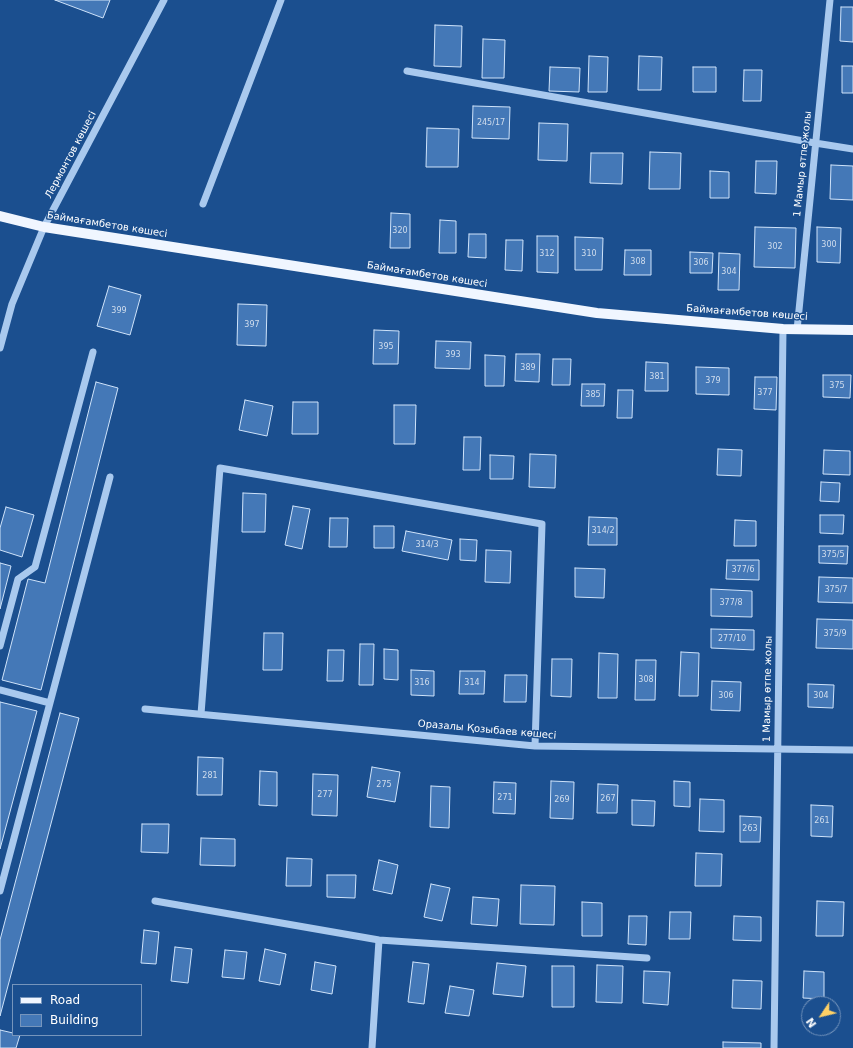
<!DOCTYPE html>
<meta charset="utf-8">
<style>
body{margin:0}
#map{position:relative;width:853px;height:1048px;overflow:hidden;background:#1b4f8f;font-family:"DejaVu Sans",sans-serif}
canvas{display:block}
.legend{position:absolute;left:12px;top:984px;width:130px;height:52px;box-sizing:border-box;background:#1b4f8f;border:1px solid #7695bc;margin:0;padding:5px 7px;list-style:none;font-size:12px;color:#fff}
.legend li{display:flex;align-items:center;gap:8px;height:20px}
.legend b{width:20px;border:1px solid #7695bc}
.north{position:absolute;left:801px;top:996px;width:40px;height:40px;box-sizing:border-box;background:#1b4f8f;border:1px solid #7695bc;border-radius:50%;rotate:235deg;font-size:11px;font-weight:700;line-height:16px;text-align:center;color:#fff}
.north::after{content:'';display:block;margin:auto;width:14px;height:18px;background:#ffd166;clip-path:polygon(50% 0,100% 100%,50% 72%,0 100%)}
</style>
<div id="map">
<canvas width="853" height="1048"></canvas>
<ul class="legend">
<li><b style="height:5px;background:#f0f6ff"></b>Road</li>
<li><b style="height:11px;background:#4478b7"></b>Building</li>
</ul>
<div class="north">N</div>
</div>
<script>
const g = document.querySelector('canvas').getContext('2d');
g.lineJoin = 'round';
function fillPath(path, color) { g.fillStyle = color; g.fill(path, 'evenodd'); }
const poly = rows => new Path2D(rows.map(r => 'M' + r).join(''));
function stroke(path, color, width, dash) { g.strokeStyle = color; g.lineWidth = width; g.lineCap = dash ? 'butt' : 'round'; g.setLineDash(dash || []); g.stroke(path); }
function label(font, color, halo, rows, align = 'center') {
  g.font = font + ' "DejaVu Sans",sans-serif'; g.lineWidth = 3; g.setLineDash([]); g.textBaseline = 'middle'; g.strokeStyle = halo; g.fillStyle = color; for (const [text, x, y, turn = 0] of rows) {
    g.save(); g.translate(x, y); g.rotate((+turn || 0) * Math.PI / 180); g.textAlign = isNaN(turn) ? turn : align; if (halo) g.strokeText(text, 0, 0); g.fillText(text, 0, 0); g.restore();
  }
}
const building = poly([
 [55,0,110,0,103,18,55,0],
 [841,7,853,7,853,42,840,41,841,7],
 [435,25,462,26,461,67,434,66,435,25],
 [483,39,505,40,504,78,482,78,483,39],
 [589,56,608,57,607,92,588,92,589,56],
 [639,56,662,57,661,90,638,90,639,56],
 [842,66,853,66,853,93,842,93,842,66],
 [550,67,580,68,579,92,549,91,550,67],
 [693,67,716,67,716,92,693,92,693,67],
 [744,70,762,70,761,101,743,101,744,70],
 [473,106,510,107,509,139,472,138,473,106],
 [539,123,568,124,567,161,538,160,539,123],
 [427,128,459,129,458,167,426,167,427,128],
 [650,152,681,153,680,189,649,189,650,152],
 [591,153,623,153,622,184,590,183,591,153],
 [756,161,777,161,776,194,755,193,756,161],
 [831,165,853,166,853,200,830,199,831,165],
 [710,171,729,172,729,198,710,198,710,171],
 [391,213,410,214,410,248,390,248,391,213],
 [440,220,456,221,456,253,439,253,440,220],
 [755,227,796,228,795,268,754,267,755,227],
 [817,227,841,228,840,263,817,262,817,227],
 [469,234,486,234,486,258,468,257,469,234],
 [537,236,558,236,558,273,537,272,537,236],
 [575,237,603,238,602,270,575,270,575,237],
 [506,240,523,240,522,271,505,270,506,240],
 [625,250,651,250,651,275,624,275,625,250],
 [690,252,713,253,712,273,690,273,690,252],
 [719,253,740,254,739,290,718,290,719,253],
 [109,286,141,295,130,335,97,326,109,286],
 [238,304,267,305,266,346,237,345,238,304],
 [374,330,399,331,398,364,373,364,374,330],
 [436,341,471,342,470,369,435,368,436,341],
 [516,354,540,354,539,382,515,381,516,354],
 [485,355,505,356,504,386,485,386,485,355],
 [553,359,571,359,570,385,552,385,553,359],
 [646,362,668,363,668,391,645,391,646,362],
 [696,367,729,368,729,395,696,394,696,367],
 [823,375,851,375,850,398,823,397,823,375],
 [755,377,777,377,776,410,754,409,755,377],
 [96,382,118,388,41,690,2,680,28,579,45,583,96,382],
 [582,384,605,384,604,406,581,406,582,384],
 [618,390,633,390,632,418,617,418,618,390],
 [245,400,273,406,267,436,239,430,245,400],
 [293,402,318,402,318,434,292,434,293,402],
 [394,405,416,405,415,444,394,444,394,405],
 [464,437,481,437,480,470,463,470,464,437],
 [718,449,742,450,741,476,717,475,718,449],
 [824,450,850,451,850,475,823,474,824,450],
 [530,454,556,455,555,488,529,487,530,454],
 [490,455,514,456,513,479,490,479,490,455],
 [821,482,840,483,839,502,820,501,821,482],
 [243,493,266,494,265,532,242,532,243,493],
 [293,506,310,509,302,549,285,545,293,506],
 [6,507,34,515,22,557,0,550,0,528,6,507],
 [820,515,844,515,843,534,820,533,820,515],
 [589,517,617,518,617,545,588,545,589,517],
 [330,518,348,518,347,547,329,547,330,518],
 [735,520,756,521,756,546,734,546,735,520],
 [374,526,394,526,394,548,374,548,374,526],
 [406,531,452,540,448,560,402,551,406,531],
 [460,539,477,540,476,561,460,560,460,539],
 [819,546,848,546,847,564,819,563,819,546],
 [486,550,511,551,510,583,485,582,486,550],
 [727,560,759,560,759,580,726,579,727,560],
 [0,563,11,566,0,609,0,563],
 [575,568,605,569,604,598,575,597,575,568],
 [819,577,853,578,853,603,818,602,819,577],
 [711,589,752,591,752,617,711,616,711,589],
 [817,619,853,620,853,649,816,648,817,619],
 [711,629,754,630,754,650,711,648,711,629],
 [264,633,283,633,282,670,263,670,264,633],
 [360,644,374,644,373,685,359,685,360,644],
 [384,649,398,650,398,680,384,679,384,649],
 [328,650,344,650,343,681,327,681,328,650],
 [681,652,699,653,698,696,679,696,681,652],
 [599,653,618,654,617,698,598,698,599,653],
 [552,659,572,659,571,697,551,696,552,659],
 [636,660,656,660,655,700,635,700,636,660],
 [411,670,434,671,434,696,411,695,411,670],
 [460,671,485,671,484,694,459,694,460,671],
 [505,675,527,675,526,702,504,702,505,675],
 [712,681,741,682,740,711,711,710,712,681],
 [808,684,834,685,833,708,808,707,808,684],
 [0,702,37,711,0,849,0,702],
 [60,713,79,718,0,1016,0,940,60,713],
 [198,757,223,758,222,795,197,795,198,757],
 [372,767,400,772,395,802,367,797,372,767],
 [260,771,277,772,277,806,259,805,260,771],
 [313,774,338,775,337,816,312,815,313,774],
 [551,781,574,782,573,819,550,818,551,781],
 [674,781,690,782,690,807,674,806,674,781],
 [494,782,516,783,515,814,493,813,494,782],
 [598,784,618,785,617,813,597,813,598,784],
 [431,786,450,787,449,828,430,827,431,786],
 [700,799,724,800,724,832,699,831,700,799],
 [632,800,655,801,654,826,632,825,632,800],
 [811,805,833,806,832,837,811,836,811,805],
 [740,816,761,817,760,842,740,842,740,816],
 [142,824,169,824,168,853,141,852,142,824],
 [201,838,235,839,235,866,200,865,201,838],
 [696,853,722,854,721,886,695,886,696,853],
 [287,858,312,859,311,886,286,886,287,858],
 [379,860,398,865,392,894,373,890,379,860],
 [327,875,356,875,355,898,327,897,327,875],
 [431,884,450,888,442,921,424,917,431,884],
 [521,885,555,886,554,925,520,924,521,885],
 [473,897,499,899,497,926,471,924,473,897],
 [817,901,844,902,843,936,816,936,817,901],
 [582,902,602,903,602,936,582,936,582,902],
 [670,912,691,912,690,939,669,939,670,912],
 [629,916,647,916,646,945,628,944,629,916],
 [734,916,761,917,761,941,733,940,734,916],
 [144,930,159,932,156,964,141,963,144,930],
 [175,947,192,949,188,983,171,981,175,947],
 [265,949,286,954,280,985,259,981,265,949],
 [225,950,247,952,244,979,222,977,225,950],
 [315,962,336,966,332,994,311,990,315,962],
 [413,962,429,964,424,1004,408,1002,413,962],
 [497,963,526,966,523,997,493,994,497,963],
 [597,965,623,966,622,1003,596,1002,597,965],
 [552,966,574,966,574,1007,552,1007,552,966],
 [644,971,670,972,668,1005,643,1003,644,971],
 [804,971,824,972,824,999,803,998,804,971],
 [733,980,762,981,761,1009,732,1008,733,980],
 [450,986,474,990,469,1016,445,1013,450,986],
 [0,1030,13,1033,13,1035,20,1035,16,1048,0,1048,0,1030],
 [723,1042,761,1043,761,1048,723,1048,723,1042]
]);
fillPath(building, '#4478b7');
stroke(building, '#cfe3fa', 1);
stroke(poly([
 [407,71,815,143,853,149],
 [203,204,281,0],
 [797,330,830,0],
 [0,348,12,304,44,227,164,0],
 [0,646,18,579,35,567,93,352],
 [0,690,50,703],
 [145,709,535,746,853,750],
 [201,714,220,468,542,524,535,746],
 [0,891,110,477],
 [155,901,379,940,647,958],
 [372,1048,379,940],
 [774,1048,783,329]
]), '#a9c9ee', 7);
stroke(poly([
 [0,216,44,227,597,313,783,329,853,330]
]), '#f0f6ff', 10);
label('8px', '#d0dded', null, [
 ["245/17",491,123],
 ["320",400,231],
 ["300",829,245],
 ["302",775,247],
 ["312",547,254],
 ["310",589,254],
 ["308",638,262],
 ["306",701,263],
 ["304",729,272],
 ["399",119,311],
 ["397",252,325],
 ["395",386,347],
 ["393",453,355],
 ["389",528,368],
 ["381",657,377],
 ["379",713,381],
 ["375",837,386],
 ["377",765,393],
 ["385",593,395],
 ["314/2",603,531],
 ["314/3",427,545],
 ["375/5",833,555],
 ["377/6",743,570],
 ["375/7",836,590],
 ["377/8",731,603],
 ["375/9",835,634],
 ["277/10",732,639],
 ["308",646,680],
 ["316",422,683],
 ["314",472,683],
 ["306",726,696],
 ["304",821,696],
 ["281",210,776],
 ["275",384,785],
 ["277",325,795],
 ["271",505,798],
 ["267",608,799],
 ["269",562,800],
 ["261",822,821],
 ["263",750,829]
]);
label('10px', '#fff', '#1b4f8f', [
 ["Лермонтов көшесі",71,155,-62],
 ["1 Мамыр өтпе жолы",803,164,-84],
 ["Баймағамбетов көшесі",107,225,9],
 ["Баймағамбетов көшесі",427,275,9],
 ["Баймағамбетов көшесі",747,313,4],
 ["1 Мамыр өтпе жолы",768,689,-89],
 ["Оразалы Қозыбаев көшесі",487,730,5]
]);
</script>
